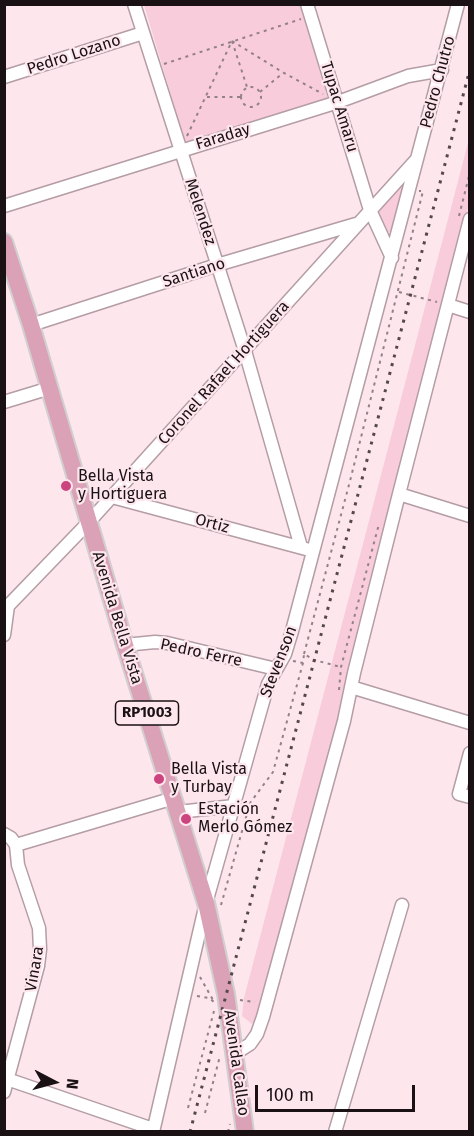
<!DOCTYPE html>
<meta charset="utf-8">
<style>
body{margin:0}
#map{position:relative;width:474px;height:1136px;overflow:hidden;background:#fee6ed;font-family:"Fira Sans",sans-serif}
canvas{display:block}
.frame{position:absolute;inset:0;border:6px solid #191114;pointer-events:none}
.north{position:absolute;left:24px;top:1052px;width:60px;height:60px;-webkit-text-stroke:4px #fee6ed;paint-order:stroke;rotate:96deg;font-size:16px;font-weight:700;line-height:24px;text-align:center;color:#191114}
.north::after{content:'';display:block;margin:auto;width:21px;height:27px;background:#191114;clip-path:polygon(50% 0,100% 100%,50% 72%,0 100%)}
.scale{position:absolute;left:255px;top:1085px;width:160px;height:27px;box-sizing:border-box;border:3px solid #191114;border-top:0;padding-left:8px;font-size:18px;line-height:21px;white-space:nowrap;color:#191114;-webkit-text-stroke:4px #fee6ed;paint-order:stroke}
</style>
<div id="map">
<canvas width="474" height="1136"></canvas>
<div class="frame"></div>
<div class="north">N</div>
<div class="scale">100 m</div>
</div>
<script>
const g = document.querySelector('canvas').getContext('2d');
g.lineJoin = 'round';
function fillPath(path, color) { g.fillStyle = color; g.fill(path, 'evenodd'); }
const poly = rows => new Path2D(rows.map(r => 'M' + r).join(''));
function stroke(path, color, width, dash) { g.strokeStyle = color; g.lineWidth = width; g.lineCap = dash ? 'butt' : 'round'; g.setLineDash(dash || []); g.stroke(path); }
function label(font, color, halo, rows, align = 'center') {
  g.font = font + ' "Fira Sans",sans-serif'; g.lineWidth = 4.5; g.setLineDash([]); g.textBaseline = 'middle'; g.strokeStyle = halo; g.fillStyle = color; for (const [text, x, y, turn = 0] of rows) {
    g.save(); g.translate(x, y); g.rotate((+turn || 0) * Math.PI / 180); g.textAlign = isNaN(turn) ? turn : align; if (halo) g.strokeText(text, 0, 0); g.fillText(text, 0, 0); g.restore();
  }
}
fillPath(poly([
 [144,5,300,5,328,99,185,142],
 [469,139,469,204,349,683,258,1017,252,1024,242,1016,244,998],
 [404,184,393,232,387,232,377,212,380,207]
]), '#f8ccda');
const minor = poly([
 [134,4,245,351,301,547],
 [307,4,370,210,392,258],
 [4,77,143,33],
 [4,206,338,102,408,76,442,70],
 [448,305,470,312],
 [31,325,217,265,356,224],
 [4,402,50,388],
 [399,494,470,516],
 [112,497,306,549],
 [4,610,88,523,416,160],
 [4,635,8,606],
 [125,645,155,642,167,643,276,669],
 [351,687,470,723],
 [470,753,459,794,470,797],
 [178,812,234,806],
 [4,834,11,838,16,845],
 [16,845,174,798],
 [236,1053,250,1044,257,1034,263,1017,344,721,354,673,399,494,470,219],
 [4,1078,153,1129],
 [4,1092,38,966,40,949,39,928,18,865,16,845],
 [153,1132,206,903,268,684,285,654,292,631,458,4],
 [335,1132,402,905]
]);
const major = poly([
 [4,242,31,325,125,645,206,903,226,994,245,1132]
]);
stroke(minor, '#b49da4', 15);
stroke(major, '#d1cfd0', 20);
stroke(poly([
 [232,41,284,73,323,94],
 [232,41,247,87],
 [164,64,301,19],
 '241 97a10 10 0 1 1 20 0a10 10 0 1 1-20 0Z',
 [260,92,283,73],
 [207,97,240,97],
 [187,136,232,41],
 [459,216,470,172],
 [399,292,437,302],
 [304,654,350,481,423,191,419,191],
 [293,661,303,663,304,654,314,660,341,667],
 [339,690,341,667,379,524],
 [221,905,250,803,273,772,303,663],
 [200,977,213,1000],
 [197,996,209,998,214,1002],
 [240,1000,255,1002],
 [188,1108,214,1011],
 [205,1113,220,1056],
 [228,1132,230,1124]
]), '#928186', 2, [3, 4.5]);
stroke(minor, '#fff', 12);
stroke(major, '#dba1b7', 16);
stroke(poly([
 [190,1132,470,69]
]), '#55484d', 3, [3, 6]);
for (const [x, y, r, color] of [
 [66,486,6,"#cc447f"],
 [159,779,6,"#cc447f"],
 [186,819,6,"#cc447f"]
]) { const dot = new Path2D(); dot.arc(x, y, r, 0, 2 * Math.PI); g.fillStyle = color; g.fill(dot); stroke(dot, '#fee6ed', 2); }
for (const [x, y, w] of [
 [147,713,63]
]) { const box = new Path2D(); box.roundRect(x - w / 2, y - 12, w, 24, 4.5); g.fillStyle = '#fee6ed'; g.fill(box); stroke(box, '#191114', 1.5); }
label('bold 15px', '#191114', null, [
 ["RP1003",147,713]
]);
label('16px', '#191114', '#fee6ed', [
 ["Pedro Lozano",74,55,-18],
 ["Pedro Chutro",438,82,-75],
 ["Tupac Amaru",339,107,73],
 ["Faraday",223,137,-17],
 ["Melendez",200,212,72],
 ["Santiano",194,273,-18],
 ["Coronel Rafael Hortiguera",224,373,-48],
 ["Ortiz",212,524,15],
 ["Avenida Bella Vista",117,618,73],
 ["Pedro Ferre",201,653,12],
 ["Stevenson",279,662,-69],
 ["Vinara",35,969,-80],
 ["Avenida Callao",236,1063,82]
]);
label('16px', '#191114', '#fee6ed', [
 ["Bella Vista",78,477],
 ["y Hortiguera",78,495],
 ["Bella Vista",171,770],
 ["y Turbay",171,788],
 ["Estación",198,810],
 ["Merlo Gómez",198,828]
], 'left');
</script>
